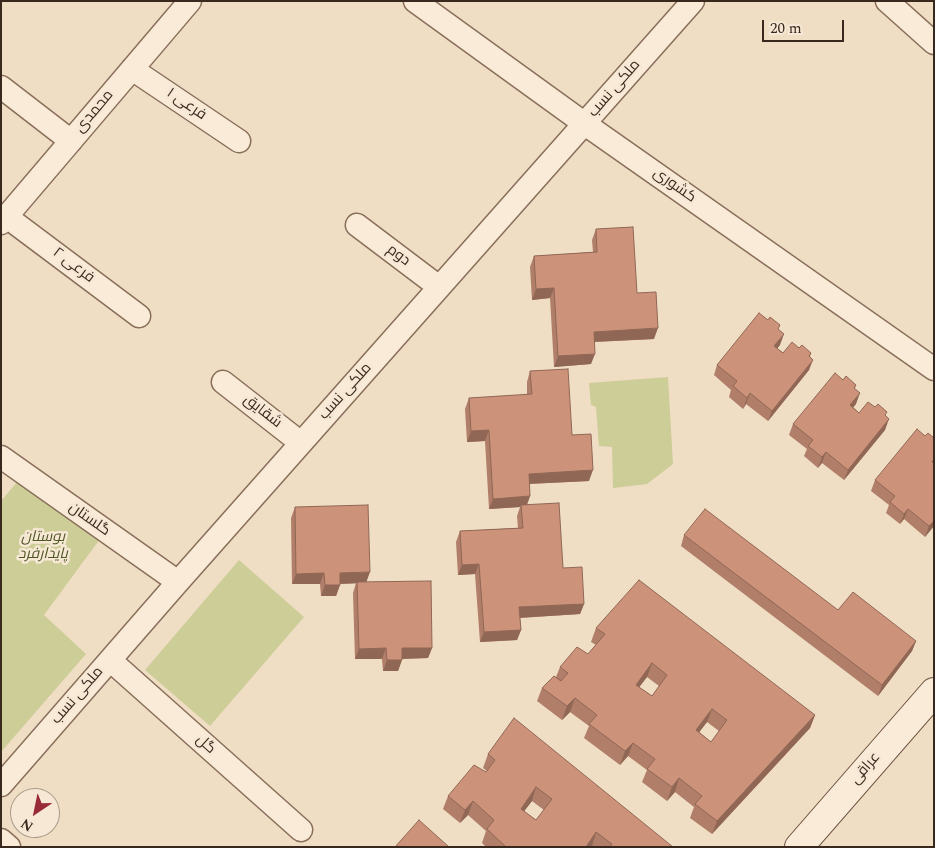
<!DOCTYPE html>
<meta charset="utf-8">
<style>
body{margin:0}
#map{position:relative;width:935px;height:848px;overflow:hidden;background:#efddc4;font-family:Spectral,serif}
canvas{display:block}
.frame{position:absolute;inset:0;border:2px solid #39281e;pointer-events:none}
.north{position:absolute;left:10px;top:788px;width:50px;height:50px;box-sizing:border-box;background:#f6e8d4;border:1px solid #aa9b8b;border-radius:50%;rotate:214deg;font-size:14px;font-weight:700;line-height:20px;text-align:center;color:#39281e}
.north::after{content:'';display:block;margin:auto;width:18px;height:22px;background:#992a37;clip-path:polygon(50% 0,100% 100%,50% 72%,0 100%)}
.scale{position:absolute;left:762px;top:20px;width:82px;height:22px;box-sizing:border-box;border:2px solid #39281e;border-top:0;padding-left:6px;font-size:15px;line-height:18px;white-space:nowrap;color:#39281e;-webkit-text-stroke:4px #f6e8d4;paint-order:stroke}
</style>
<div id="map">
<canvas width="935" height="848"></canvas>
<div class="frame"></div>
<div class="north">N</div>
<div class="scale">20 m</div>
</div>
<script>
const g = document.querySelector('canvas').getContext('2d');
g.lineJoin = 'round';
function fillPath(path, color) { g.fillStyle = color; g.fill(path, 'evenodd'); }
const poly = rows => new Path2D(rows.map(r => 'M' + r).join(''));
function stroke(path, color, width, dash) { g.strokeStyle = color; g.lineWidth = width; g.lineCap = dash ? 'butt' : 'round'; g.setLineDash(dash || []); g.stroke(path); }
function label(font, color, halo, rows, align = 'center') {
  g.font = font + ' Spectral,Cairo,serif'; g.lineWidth = 5; g.setLineDash([]); g.textBaseline = 'middle'; g.strokeStyle = halo; g.fillStyle = color; for (const [text, x, y, turn = 0] of rows) {
    g.save(); g.translate(x, y); g.rotate((+turn || 0) * Math.PI / 180); g.textAlign = isNaN(turn) ? turn : align; if (halo) g.strokeText(text, 0, 0); g.fillText(text, 0, 0); g.restore();
  }
}
fillPath(poly([
 [668,377,673,464,647,484,613,488,612,447,599,446,596,407,591,405,589,383],
 [22,476,100,539,44,615,86,654,1,752,1,501],
 [239,560,304,617,210,726,145,670]
]), '#cdcd98');
const street = poly([
 [415,1,585,124,934,369],
 [887,1,934,43],
 [132,69,239,141],
 [1,87,71,141],
 [7,217,139,316],
 [1,223,190,1],
 [357,225,439,287],
 [223,382,301,443],
 [1,457,178,582],
 [110,660,301,830],
 [1,785,178,582,693,1],
 [1,840,9,847]
]);
const secondary = poly([
 [799,847,934,692]
]);
stroke(street, '#896e5a', 25);
stroke(secondary, '#6b4f3e', 30);
stroke(street, '#f9ebd8', 22);
stroke(secondary, '#f9ebd8', 28);
fillPath(poly([
 [596,229,637,293,654,339,595,342,591,364,554,367,550,298,532,300,530,267,534,256,593,252,592,240],
 [779,330,780,345,777,348,783,353,799,348,811,353,810,357,809,370,768,421,746,404,743,409,729,397,731,390,714,375,717,365],
 [530,371,572,435,589,481,529,484,530,496,527,505,563,568,584,604,580,614,520,618,521,630,517,640,480,642,475,574,458,575,456,542,460,531,518,528,517,516,520,507,489,509,485,441,467,442,465,409,469,398,527,395,527,382],
 [843,380,856,385,855,388,856,404,853,407,859,413,886,416,885,430,844,480,822,463,818,468,804,456,807,449,789,435,793,424],
 [925,436,934,438,934,526,925,537,904,519,900,524,886,513,889,505,871,491,875,480],
 [295,507,366,582,432,648,428,658,402,659,398,671,383,671,382,659,355,659,353,593,356,583,340,584,336,596,321,596,320,584,292,584,291,518],
 [684,535,838,610,916,641,912,651,878,696,681,546],
 [596,628,815,715,810,728,712,834,690,818,694,807,675,792,667,801,642,782,647,770,628,756,620,765,584,738,589,726,570,712,562,720,537,701,542,688,556,677,560,667,588,654,596,645,591,642],
 [647,677,659,686,652,696,639,687],
 [707,722,719,731,711,742,699,732],
 [488,754,673,847,593,847,592,846,591,847,486,847,482,843,486,831,468,815,460,823,443,809,448,796,486,772,487,771,483,768],
 [532,801,544,810,536,820,524,811]
]), '#b07e69');
fillPath(poly([
 [554,288,550,298,532,300,536,289],
 [658,328,654,339,590,342,594,332],
 [784,334,780,345,770,357,774,346],
 [595,354,591,364,554,367,558,356],
 [813,360,809,370,768,421,772,411],
 [750,393,746,404,743,409,747,398],
 [860,393,856,404,846,416,850,405],
 [889,419,885,430,844,480,848,470],
 [489,430,485,441,467,442,471,431],
 [826,452,822,463,818,468,822,457],
 [593,470,589,481,525,484,529,474],
 [530,496,526,507,521,505,520,507,489,509,493,499],
 [908,509,904,519,900,524,904,514],
 [934,521,934,526,925,537,929,526],
 [479,564,475,574,458,575,462,565],
 [370,572,366,583,336,584,340,573],
 [324,573,320,584,292,584,296,574],
 [325,585,340,585,336,596,321,596],
 [584,604,580,614,516,618,519,607],
 [521,630,517,640,480,642,484,632],
 [916,641,912,651,878,696,882,685],
 [386,648,382,659,355,659,359,649],
 [402,648,432,648,428,658,398,659],
 [387,660,402,660,398,671,383,671],
 [652,663,647,677,631,698,636,685],
 [575,698,570,712,562,720,567,706],
 [712,709,707,722,691,743,696,730],
 [815,715,810,728,712,834,717,821],
 [633,743,628,756,620,765,625,751],
 [679,778,675,792,667,801,672,787],
 [536,787,532,801,516,822,521,809],
 [473,801,468,815,460,823,465,810],
 [596,832,592,846,591,847,586,847]
]), '#906755');
const building = poly([
 [633,227,637,293,656,292,658,328,594,332,595,354,558,356,554,288,536,289,534,256,597,252,596,229,633,227],
 [759,313,768,320,770,317,780,325,778,329,784,334,774,346,783,353,792,342,799,348,802,345,811,353,809,356,813,360,772,411,750,393,747,398,733,386,737,381,717,365,759,313],
 [568,369,572,435,591,434,593,470,529,474,530,496,493,499,489,430,471,431,469,398,532,394,530,371,568,369],
 [835,373,843,380,846,376,856,385,854,388,860,393,850,405,859,413,868,402,875,407,878,404,887,412,885,415,889,419,848,470,826,452,822,457,808,446,813,440,793,424,835,373],
 [917,429,925,436,928,433,934,438,934,459,932,462,934,463,934,521,929,526,908,509,904,514,890,502,895,496,875,480,917,429],
 [559,503,563,568,582,567,584,604,519,607,521,630,484,632,479,564,462,565,460,531,523,528,521,505,559,503],
 [368,505,370,572,340,573,340,585,325,585,324,573,296,574,295,507,368,505],
 [705,509,838,610,853,592,916,641,882,685,684,535,705,509],
 [639,580,815,715,717,821,695,804,702,796,679,778,672,787,647,769,655,759,633,743,625,751,589,724,597,715,575,698,567,706,542,688,554,676,561,681,568,673,560,667,577,647,588,654,605,634,596,628,639,580],
 [652,663,667,675,652,696,636,685,652,663],
 [712,709,727,720,711,742,696,730,712,709],
 [431,581,432,648,402,648,402,660,387,660,386,648,359,649,357,582,431,581],
 [514,718,673,847,610,847,612,844,596,832,586,847,506,847,487,829,494,820,473,801,465,810,448,796,474,765,486,772,495,760,488,754,514,718],
 [536,787,552,799,536,820,521,809,536,787],
 [419,820,449,847,395,847,419,820]
]);
fillPath(building, '#cd937a');
stroke(building, '#906755', 1);
label('15px', '#39281e', '#f6e8d4', [
 ["ملکی نسب",615,89,-49],
 ["فرعی ۱",186,105,34],
 ["محمدی",95,112,-50],
 ["کشوری",674,186,35],
 ["دوم",398,256,37],
 ["فرعی ۲",73,266,37],
 ["ملکی نسب",346,392,-48],
 ["شقایق",262,412,38],
 ["گلستان",89,520,35],
 ["ملکی نسب",78,696,-49],
 ["گل",205,745,42],
 ["عراقی",866,769,-49]
]);
label('italic 15px', '#4f5625', '#f6e8d4', [
 ["بوستان",43,538],
 ["پایدارفرد",43,555]
]);
</script>
